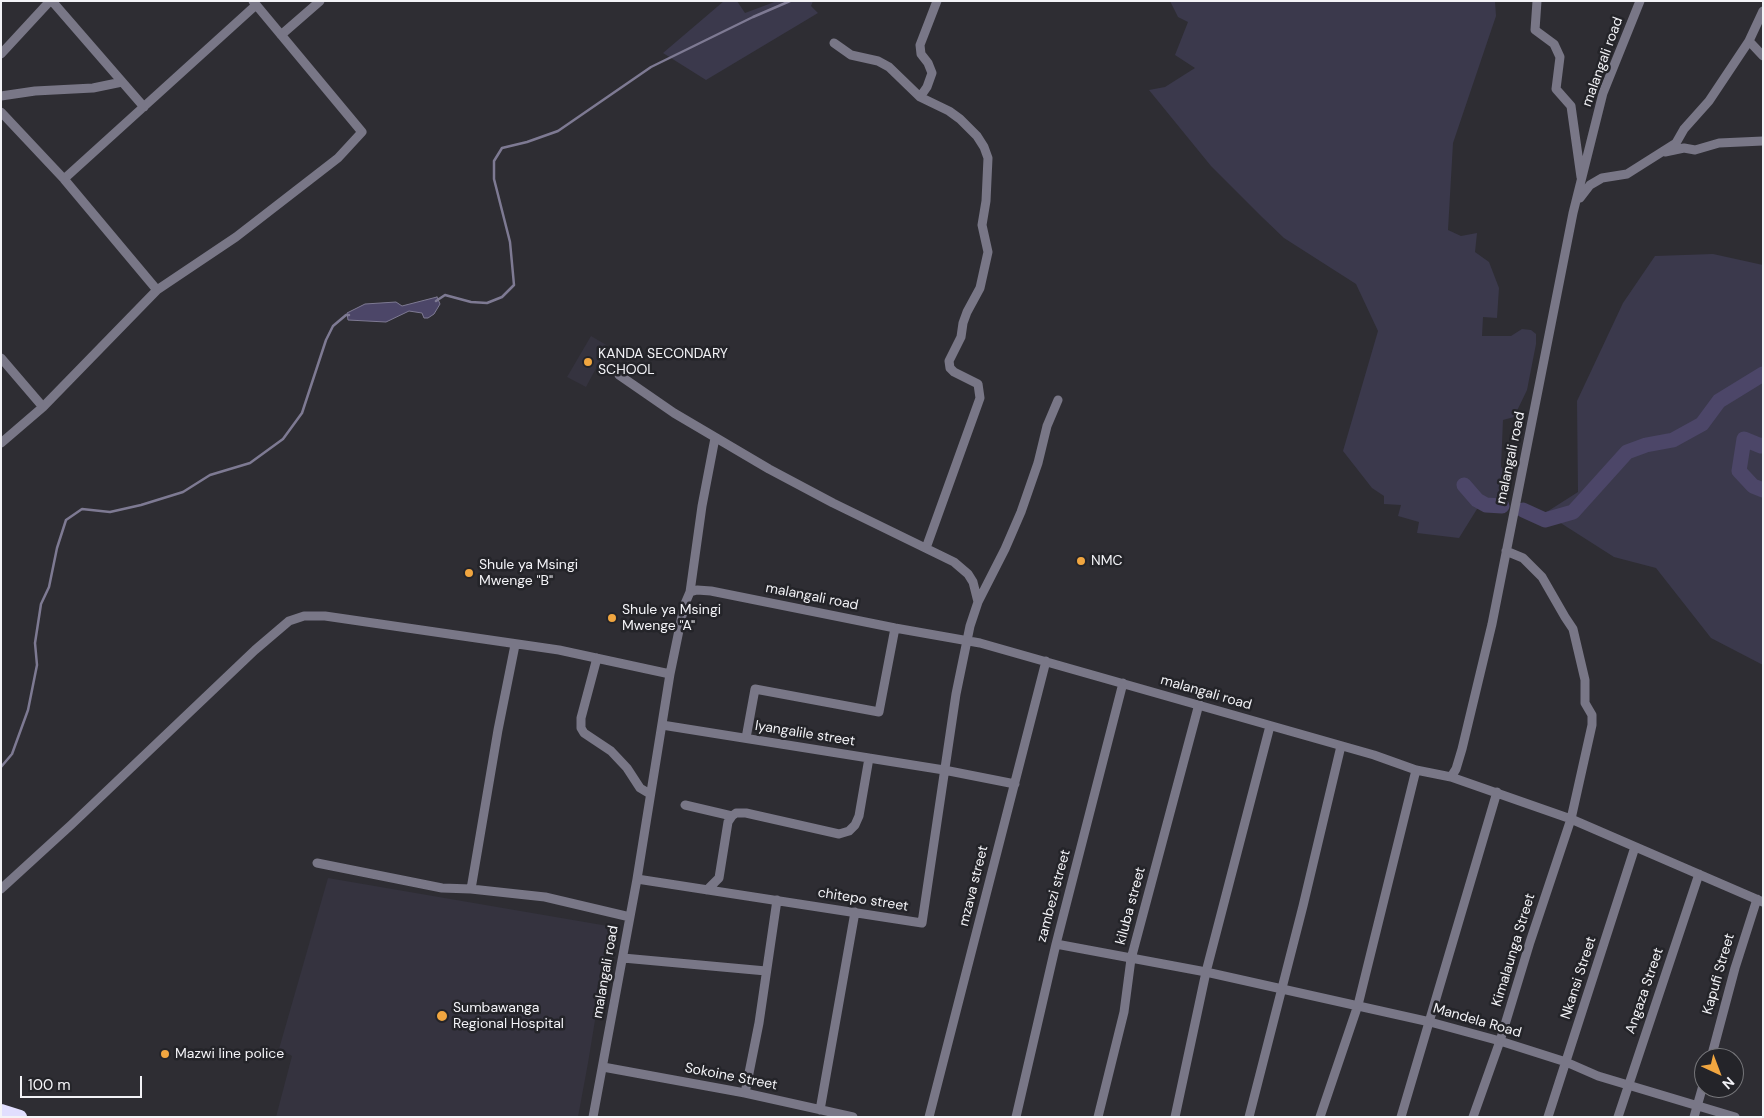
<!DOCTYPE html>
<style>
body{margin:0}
#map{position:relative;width:1764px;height:1118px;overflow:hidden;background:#2e2d33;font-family:"DM Sans",sans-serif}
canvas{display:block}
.frame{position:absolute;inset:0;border:2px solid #f3f3f7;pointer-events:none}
.north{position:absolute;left:1694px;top:1048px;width:50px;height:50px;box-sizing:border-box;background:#242429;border:1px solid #77777b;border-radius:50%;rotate:137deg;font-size:14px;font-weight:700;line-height:20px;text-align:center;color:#f3f3f7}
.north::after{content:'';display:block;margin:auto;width:18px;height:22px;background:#f1a640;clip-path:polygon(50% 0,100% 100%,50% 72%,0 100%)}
.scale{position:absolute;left:20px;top:1076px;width:122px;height:22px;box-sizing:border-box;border:2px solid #f3f3f7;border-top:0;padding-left:6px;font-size:15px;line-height:18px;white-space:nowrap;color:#f3f3f7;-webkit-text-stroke:4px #242429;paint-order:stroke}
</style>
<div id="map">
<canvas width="1764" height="1118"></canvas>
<div class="frame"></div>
<div class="north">N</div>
<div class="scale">100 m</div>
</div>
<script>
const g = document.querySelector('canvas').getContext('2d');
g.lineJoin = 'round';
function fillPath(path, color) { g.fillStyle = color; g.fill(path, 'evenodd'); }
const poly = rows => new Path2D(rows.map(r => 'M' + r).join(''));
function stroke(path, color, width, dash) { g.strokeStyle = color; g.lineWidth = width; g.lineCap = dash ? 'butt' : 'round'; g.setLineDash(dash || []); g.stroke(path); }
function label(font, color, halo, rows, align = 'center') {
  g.font = font + ' "DM Sans",sans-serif'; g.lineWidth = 5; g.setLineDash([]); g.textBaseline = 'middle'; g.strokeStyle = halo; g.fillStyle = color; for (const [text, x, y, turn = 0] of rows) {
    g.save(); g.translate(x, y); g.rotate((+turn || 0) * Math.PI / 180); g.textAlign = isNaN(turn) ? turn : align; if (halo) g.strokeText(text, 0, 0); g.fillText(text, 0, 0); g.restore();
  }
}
fillPath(poly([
 [591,336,608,346,586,387,567,377],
 [328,878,608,926,609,935,588,1063,578,1117,276,1117,292,1056,279,1049]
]), '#35333f');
fillPath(poly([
 [724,1,737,1,745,13,777,1,813,1,811,6,818,13,706,80,663,53],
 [1170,1,1495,1,1496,16,1453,143,1448,230,1461,236,1477,233,1475,252,1489,262,1499,288,1497,318,1483,317,1482,336,1511,336,1522,329,1531,330,1536,334,1536,344,1527,390,1514,417,1503,420,1501,467,1513,479,1502,506,1477,509,1459,538,1417,533,1419,522,1398,516,1401,505,1384,504,1384,496,1372,488,1343,451,1378,331,1356,284,1284,238,1262,217,1211,166,1149,90,1165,87,1195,68,1175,55,1188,22,1178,17],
 [1713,254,1763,265,1763,665,1711,638,1656,568,1614,557,1545,513,1578,492,1577,401,1623,303,1655,256]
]), '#3b394c');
const water = poly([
 [437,297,440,304,434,314,428,318,424,318,422,313,409,311,386,322,348,320,347,313,365,304,396,302,402,306,437,297]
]);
fillPath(water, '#4c4668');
stroke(water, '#7e7a93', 1);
stroke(poly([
 [436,301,445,295,471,302,487,303,502,297,514,285,510,242,494,179,494,161,502,148,527,142,558,131,651,67,753,17,790,1],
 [1,767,12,754,28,710,37,665,35,643,41,604,49,587,57,548,66,520,82,509,110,512,141,505,183,492,210,475,250,463,283,439,302,413,326,340,333,326,346,315,349,315]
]), '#7e7a93', 2.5);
stroke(poly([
 [1763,445,1761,446,1744,439,1739,471,1753,486,1763,490],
 [1464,485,1477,500,1486,505,1502,506],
 [1523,510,1545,520,1573,512,1627,452,1646,445,1673,440,1702,424,1719,401,1763,374]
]), '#4c4668', 15);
stroke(poly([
 [52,1,144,107],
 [1537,1,1535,30,1554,44,1560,57,1556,89,1571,106,1581,177],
 [281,35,320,1],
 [1749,41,1763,56],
 [834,43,851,55,878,61,889,67,920,97,949,111,960,119,977,136,984,147,988,158,986,201,982,225,988,252,980,288,967,312,963,323,961,337,949,361,950,368,954,372,978,384,980,398,926,548],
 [1,54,50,1],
 [1,96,35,91,93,88,122,82],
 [920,97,927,87,932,73,928,63,921,54,920,45,937,1],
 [1,112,64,179,157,290],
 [1665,152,1684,148,1695,150,1719,143,1763,141],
 [64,179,256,5],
 [1580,198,1590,185,1602,178,1627,174,1676,143,1684,129,1709,101,1749,41,1763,11],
 [1,358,43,407],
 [619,375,674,413,769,469,833,503,954,562,968,574,973,582,978,602],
 [1,443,43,407,157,290,236,237,338,158,362,132,253,1],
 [690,592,702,506,715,438],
 [597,658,581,718,581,728,584,733,611,751,627,768,640,788,650,794],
 [662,725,944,770,1015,784],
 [746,738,755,689,879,712,895,628],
 [1451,777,1571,819,1763,902],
 [685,805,732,816],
 [317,863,442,888,471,889,545,897,630,917],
 [637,879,922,923,956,694,970,626,978,602,1005,549,1021,512,1038,463,1047,426,1058,400],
 [1,889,71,825,255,650,289,621,304,616,325,616,559,650,670,674],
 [471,889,498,730,515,645],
 [707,890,719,878,728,822,732,816,736,813,746,813,839,834,849,831,855,825,859,816,869,758],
 [1056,944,1206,972,1430,1022,1500,1041,1566,1062,1598,1076,1735,1117],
 [623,958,766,971],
 [1711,1058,1735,968,1757,899],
 [603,1067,745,1093,853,1117],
 [745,1093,759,1023,777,900],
 [820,1110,855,912],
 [593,1117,637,879,670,674,684,606,690,592,697,590,711,591,895,628,980,643,1374,755,1416,770,1451,777,1456,769,1462,749,1492,624,1573,213,1603,93,1640,1],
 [929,1117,1046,661],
 [1016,1117,1056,944,1123,683],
 [1098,1117,1124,1012,1131,959,1199,704],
 [1175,1117,1206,972,1270,726],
 [1249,1117,1303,906,1341,746],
 [1320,1117,1358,1005,1416,770],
 [1401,1117,1497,792],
 [1473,1117,1500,1041,1530,942,1571,819,1592,725,1592,715,1585,703,1585,680,1573,629,1565,617,1542,577,1523,558,1506,551],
 [1548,1117,1635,847],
 [1618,1117,1699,874],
 [1694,1117,1704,1082]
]), '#797787', 9);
stroke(poly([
 [1,1111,20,1117]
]), '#e1defe', 14);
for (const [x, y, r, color] of [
 [588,362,5,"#f1a640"],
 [1081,561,5,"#f1a640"],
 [469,573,5,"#f1a640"],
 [612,618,5,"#f1a640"],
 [442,1016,6,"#f1a640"],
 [165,1054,5,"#f1a640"]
]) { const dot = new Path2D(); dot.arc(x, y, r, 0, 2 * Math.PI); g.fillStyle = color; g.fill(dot); stroke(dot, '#242429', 2); }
label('14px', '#f3f3f7', '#242429', [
 ["malangali road",1603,62,-70],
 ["malangali road",1511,458,-78],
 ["malangali road",812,597,11],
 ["malangali road",1206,693,16],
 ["lyangalile street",805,734,9],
 ["mzava street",974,886,-76],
 ["zambezi street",1054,896,-75],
 ["chitepo street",863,900,9],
 ["kiluba street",1131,906,-75],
 ["Kimalaunga Street",1514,950,-73],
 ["malangali road",606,972,-80],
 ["Kapufi Street",1719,974,-74],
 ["Nkansi Street",1579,978,-72],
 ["Angaza Street",1645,991,-71],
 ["Mandela Road",1477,1021,16],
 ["Sokoine Street",731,1077,11]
]);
label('14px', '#f3f3f7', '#242429', [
 ["KANDA SECONDARY",598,354],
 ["SCHOOL",598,370],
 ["NMC",1091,561],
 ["Shule ya Msingi",479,565],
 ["Mwenge \"B\"",479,581],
 ["Shule ya Msingi",622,610],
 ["Mwenge \"A\"",622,626],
 ["Sumbawanga",453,1008],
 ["Regional Hospital",453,1024],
 ["Mazwi line police",175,1054]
], 'left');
</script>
